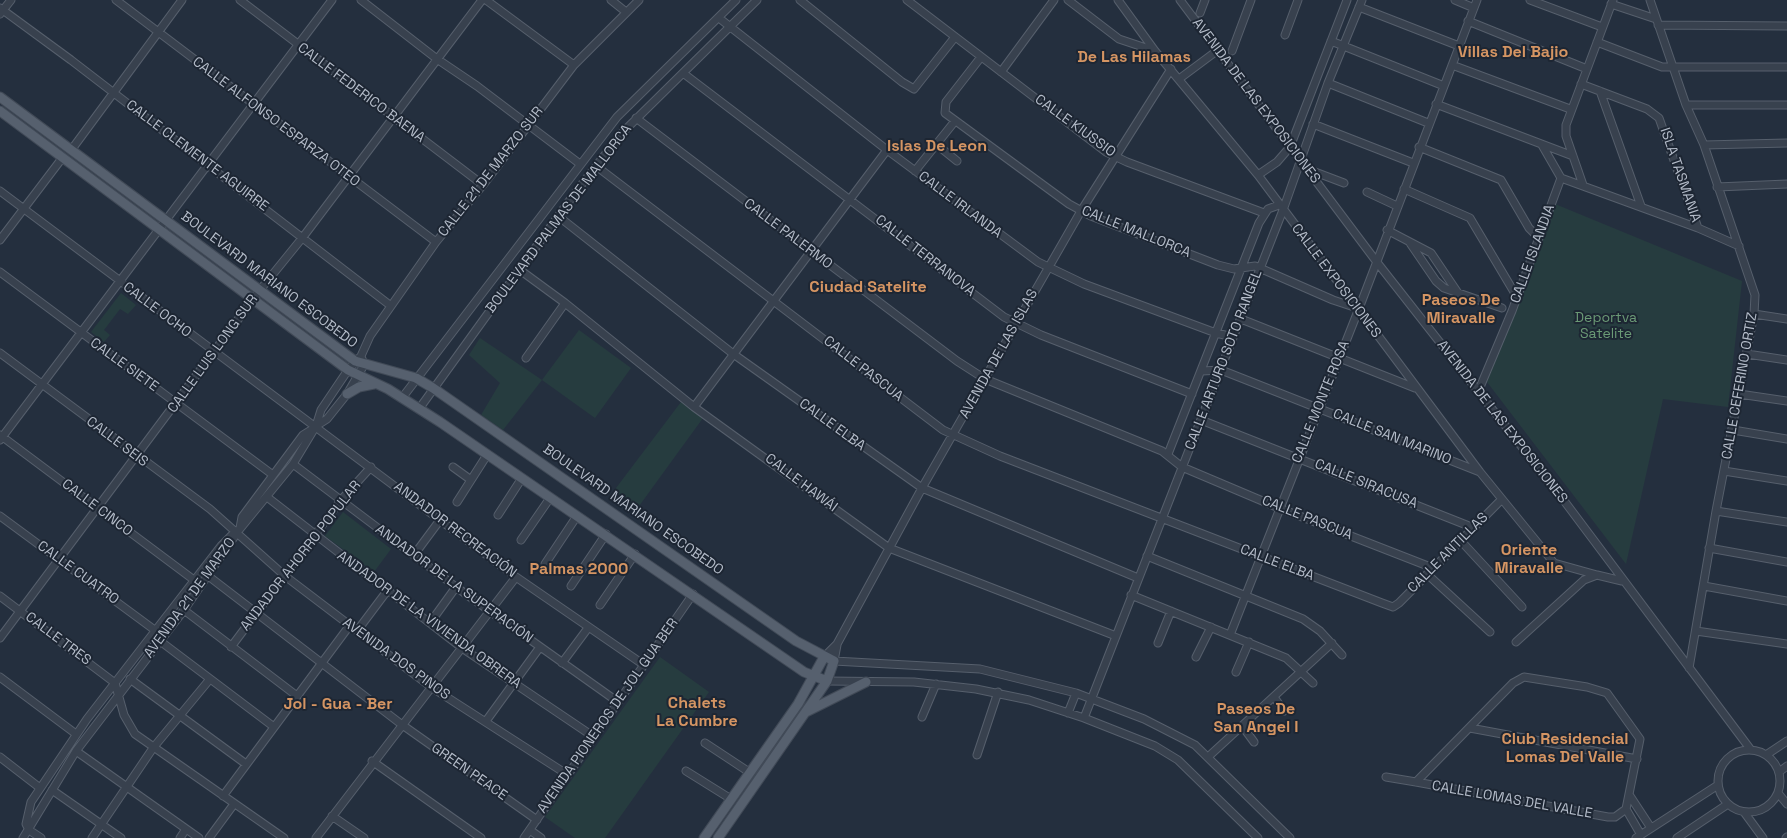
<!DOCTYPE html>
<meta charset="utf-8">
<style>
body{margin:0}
canvas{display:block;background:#242f3e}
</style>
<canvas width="1787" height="838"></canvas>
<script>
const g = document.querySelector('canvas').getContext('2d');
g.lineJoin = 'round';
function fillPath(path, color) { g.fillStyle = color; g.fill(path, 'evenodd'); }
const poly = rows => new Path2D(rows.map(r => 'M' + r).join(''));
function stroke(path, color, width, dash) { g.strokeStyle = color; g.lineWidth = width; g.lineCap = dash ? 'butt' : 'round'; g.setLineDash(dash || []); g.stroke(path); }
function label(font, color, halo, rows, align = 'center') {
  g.font = font + ' "Space Grotesk",sans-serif'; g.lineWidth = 4; g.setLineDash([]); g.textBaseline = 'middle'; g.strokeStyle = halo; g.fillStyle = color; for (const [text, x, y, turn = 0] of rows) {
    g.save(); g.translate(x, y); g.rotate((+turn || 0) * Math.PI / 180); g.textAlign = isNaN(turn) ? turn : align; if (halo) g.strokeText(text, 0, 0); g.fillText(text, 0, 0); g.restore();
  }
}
fillPath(poly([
 [1555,204,1742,281,1728,407,1663,399,1626,564,1487,382],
 [121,293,136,305,128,314,120,309,104,330,110,335,104,342,91,332],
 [579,330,631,368,595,418,542,380,503,430,481,415,500,383,469,355,480,338,542,380],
 [681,402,703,418,634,513,610,496],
 [343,512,391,549,374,572,325,536],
 [660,657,709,692,605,838,575,838,545,817]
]), '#263c3f');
const minor = poly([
 [116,0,436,242],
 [240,0,483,185],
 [361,0,437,59,477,86,580,164],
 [486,0,574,65],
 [611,0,626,12],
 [800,0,902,82,914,89,955,37],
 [907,0,1106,152,1127,162,1264,213],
 [1068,0,1119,39,1155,51],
 [1118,0,1155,51,1258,175,1480,472,1554,563,1597,575],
 [1180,0,1376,261,1562,498,1751,750],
 [1455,0,1474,8],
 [1530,0,1602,27],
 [1650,0,1686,105,1704,145,1755,295,1754,314,1716,511,1689,668],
 [1611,4,1656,19],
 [1359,7,1459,46],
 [0,8,71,60,391,306],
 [1200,13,1205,0],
 [0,14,11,0],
 [719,18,887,150,1038,262,1084,284,1216,333,1233,337],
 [1468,21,1587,69],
 [1658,25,1787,26],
 [1285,35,1298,0],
 [1331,41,1444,86],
 [1597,42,1662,67,1787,67],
 [1232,51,1251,0],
 [981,57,946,102,945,113,1069,204,1091,216,1218,265,1234,269,1255,266,1333,300,1354,307],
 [1452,65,1570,109],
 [1001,72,1054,0],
 [683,73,1004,317,1041,335,1192,394],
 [1179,79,1218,50],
 [1328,83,1428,123],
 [1581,84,1647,109,1659,118,1698,228],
 [1600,91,1641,206],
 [1436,104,1573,156],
 [1686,105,1787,105],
 [636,118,957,361,985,379,1162,451,1182,467,1279,508,1433,568],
 [1313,124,1413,163],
 [936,144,957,161],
 [1542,145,1561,178],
 [1704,145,1787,143],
 [1419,147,1501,180,1529,228,1539,238],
 [72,149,182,0],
 [596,166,943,430,1000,456,1382,603,1393,607,1399,603,1502,499],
 [1307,169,1344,183],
 [915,171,955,121],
 [1258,175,1277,162,1290,147,1347,0],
 [1561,178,1698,228,1739,246],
 [1583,185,1566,136,1566,125,1613,0],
 [1717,187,1787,184],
 [1404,189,1470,218,1517,297],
 [0,191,516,577,644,665],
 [1367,192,1397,206],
 [558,216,732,353,922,488,1138,578],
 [1387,230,1431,253,1458,293],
 [0,240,63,157],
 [1410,243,1436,281,1444,288,1502,308],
 [520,270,565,303,694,407,889,548,1116,636],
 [0,272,273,475],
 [1754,314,1787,319],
 [1241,319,1415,388],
 [0,353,210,509,285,576,431,687,568,775],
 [1747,354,1787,360],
 [526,358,565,303],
 [1202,371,1221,370,1480,472],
 [1478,392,1512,311,1561,178],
 [1739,394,1787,401],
 [402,398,617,117,736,0],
 [694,407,887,150],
 [419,409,575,193,622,133,757,0],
 [1201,420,1474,528],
 [316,426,321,410,348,370,361,356,370,336,436,242,483,185,574,65,639,0],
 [1733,430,1787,439],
 [0,435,194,580],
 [0,440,332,0],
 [1168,454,1259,223,1268,209,1279,205],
 [293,464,456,587,618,702],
 [453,467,471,480],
 [1724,471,1787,481],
 [267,497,462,648,594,737],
 [457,502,487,455],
 [1716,511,1787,522],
 [498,515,522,478],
 [0,516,156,631],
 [240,528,242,517,303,435,316,427],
 [521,540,550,498],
 [1461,541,1522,607],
 [1709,548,1787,562],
 [414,555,440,520],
 [1147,556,1303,619,1320,631,1342,655],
 [545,564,577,516],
 [1427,574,1490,632],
 [207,575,401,724,537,820],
 [571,586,606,534],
 [1704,586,1787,601],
 [1131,595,1286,658,1313,683],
 [0,596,115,683,124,715,135,734,284,838],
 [600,605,635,554],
 [184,610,297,696],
 [430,623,456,587],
 [357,631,387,591],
 [1696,631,1787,644],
 [1230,635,1358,311,1477,0],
 [0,638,260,290,303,237,482,0],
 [160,641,274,727],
 [1516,642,1584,580,1597,575,1622,581],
 [1158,643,1171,611],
 [837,645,834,661,980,669,1076,693,1144,719,1195,745,1290,838],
 [231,647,341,500,371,467],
 [824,657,837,644,922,488,1081,211,1171,69],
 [1196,657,1211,627],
 [562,663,588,628],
 [1236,672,1249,642],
 [0,677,76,734],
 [130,679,246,764],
 [827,681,914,682,976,689,1029,700,1084,718,1155,746,1178,760,1258,838],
 [1274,697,1284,711],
 [1068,713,1076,693],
 [922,717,936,684],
 [1084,718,1283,210,1328,83,1362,0],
 [486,721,540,647],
 [1243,727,1254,742],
 [1470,728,1637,759],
 [705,743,749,772],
 '1718 781a31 31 0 1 1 62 0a31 31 0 1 1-62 0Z',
 [76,751,199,838],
 [977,755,998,692],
 [1766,755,1787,741],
 [0,757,40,788],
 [1208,757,1332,643],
 [372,761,481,838],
 [686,771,731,799],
 [1779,772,1787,766],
 [1386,777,1416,782,1608,817,1615,817,1626,809,1640,739,1607,693,1587,687,1524,677,1513,683,1416,782],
 [52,790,121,838],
 [1778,793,1787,804],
 [223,796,350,625],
 [1630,796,1651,828],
 [1626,809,1641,835],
 [1744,812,1763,838],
 [332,816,364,838],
 [530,830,541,838],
 [23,838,76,751,184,610,239,530,293,464,316,426,327,419,347,394,364,365,361,356],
 [41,838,29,830,26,824,31,802,87,719,221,546,236,531],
 [92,838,153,748,210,679],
 [180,838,186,829],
 [209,838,234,804],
 [316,838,516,577],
 [524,838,693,594],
 [1636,838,1718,785],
 [1677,838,1728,804],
 [1786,838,1787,837]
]);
const major = poly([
 [0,97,355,361,416,378,433,388,796,641,834,661,827,681,718,838],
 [0,111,348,370,388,389,440,422,804,672,827,681],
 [347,394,359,387,374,384],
 [806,712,866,682],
 [704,838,798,704,824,657]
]);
stroke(minor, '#565f6c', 9);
stroke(major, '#414a57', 11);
stroke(minor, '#38414e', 7);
stroke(major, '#56606e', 9);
label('14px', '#b4bcc9', '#1d2633', [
 ["CALLE FEDERICO BAENA",361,93,37],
 ["AVENIDA DE LAS EXPOSICIONES",1256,101,53],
 ["CALLE ALFONSO ESPARZA OTEO",276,122,37],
 ["CALLE KIUSSIO",1075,126,36],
 ["CALLE CLEMENTE AGUIRRE",197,156,37],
 ["CALLE 21 DE MARZO SUR",491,172,-52],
 ["ISLA TASMANIA",1680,175,71],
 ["CALLE IRLANDA",960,205,37],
 ["BOULEVARD PALMAS DE MALLORCA",559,219,-53],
 ["CALLE MALLORCA",1136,232,22],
 ["CALLE PALERMO",788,234,37],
 ["CALLE ISLANDIA",1533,254,-70],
 ["CALLE TERRANOVA",925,256,38],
 ["BOULEVARD MARIANO ESCOBEDO",269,280,37],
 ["CALLE EXPOSICIONES",1336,281,53],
 ["CALLE OCHO",157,310,37],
 ["CALLE LUIS LONG SUR",213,354,-54],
 ["AVENIDA DE LAS ISLAS",999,354,-61],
 ["CALLE ARTURO SOTO RANGEL",1224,360,-69],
 ["CALLE SIETE",124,365,36],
 ["CALLE PASCUA",863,369,38],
 ["CALLE CEFERINO ORTIZ",1740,386,-80],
 ["CALLE MONTE ROSA",1321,402,-68],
 ["AVENIDA DE LAS EXPOSICIONES",1502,422,52],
 ["CALLE ELBA",832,425,36],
 ["CALLE SAN MARINO",1392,437,22],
 ["CALLE SEIS",117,442,37],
 ["CALLE HAWÁI",801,483,37],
 ["CALLE SIRACUSA",1366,484,22],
 ["CALLE CINCO",97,508,37],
 ["BOULEVARD MARIANO ESCOBEDO",633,510,35],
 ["CALLE PASCUA",1307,518,22],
 ["ANDADOR RECREACIÓN",455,530,37],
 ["CALLE ANTILLAS",1448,553,-45],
 ["ANDADOR AHORRO POPULAR",301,556,-52],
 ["CALLE ELBA",1277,563,21],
 ["CALLE CUATRO",78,573,36],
 ["ANDADOR DE LA SUPERACIÓN",454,584,36],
 ["AVENIDA 21 DE MARZO",190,598,-54],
 ["ANDADOR DE LA VIVIENDA OBRERA",429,620,36],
 ["CALLE TRES",58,639,37],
 ["AVENIDA DOS PINOS",396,659,36],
 ["AVENIDA PIONEROS DE JOL GUA BER",608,716,-55],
 ["GREEN PEACE",469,772,35],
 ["CALLE LOMAS DEL VALLE",1512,800,10]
]);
label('14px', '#6b9a76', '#1d2633', [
 ["Deportva",1606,318],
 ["Satelite",1606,334]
]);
label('bold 16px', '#d59563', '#1d2633', [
 ["Villas Del Bajio",1513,53],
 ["De Las Hilamas",1134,58],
 ["Islas De Leon",937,147],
 ["Ciudad Satelite",868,288],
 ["Paseos De",1461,301],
 ["Miravalle",1461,319],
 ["Oriente",1529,551],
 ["Miravalle",1529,569],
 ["Palmas 2000",579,570],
 ["Chalets",697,704],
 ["La Cumbre",697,722],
 ["Jol - Gua - Ber",338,705],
 ["Paseos De",1256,710],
 ["San Angel I",1256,728],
 ["Club Residencial",1565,740],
 ["Lomas Del Valle",1565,758]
]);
</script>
